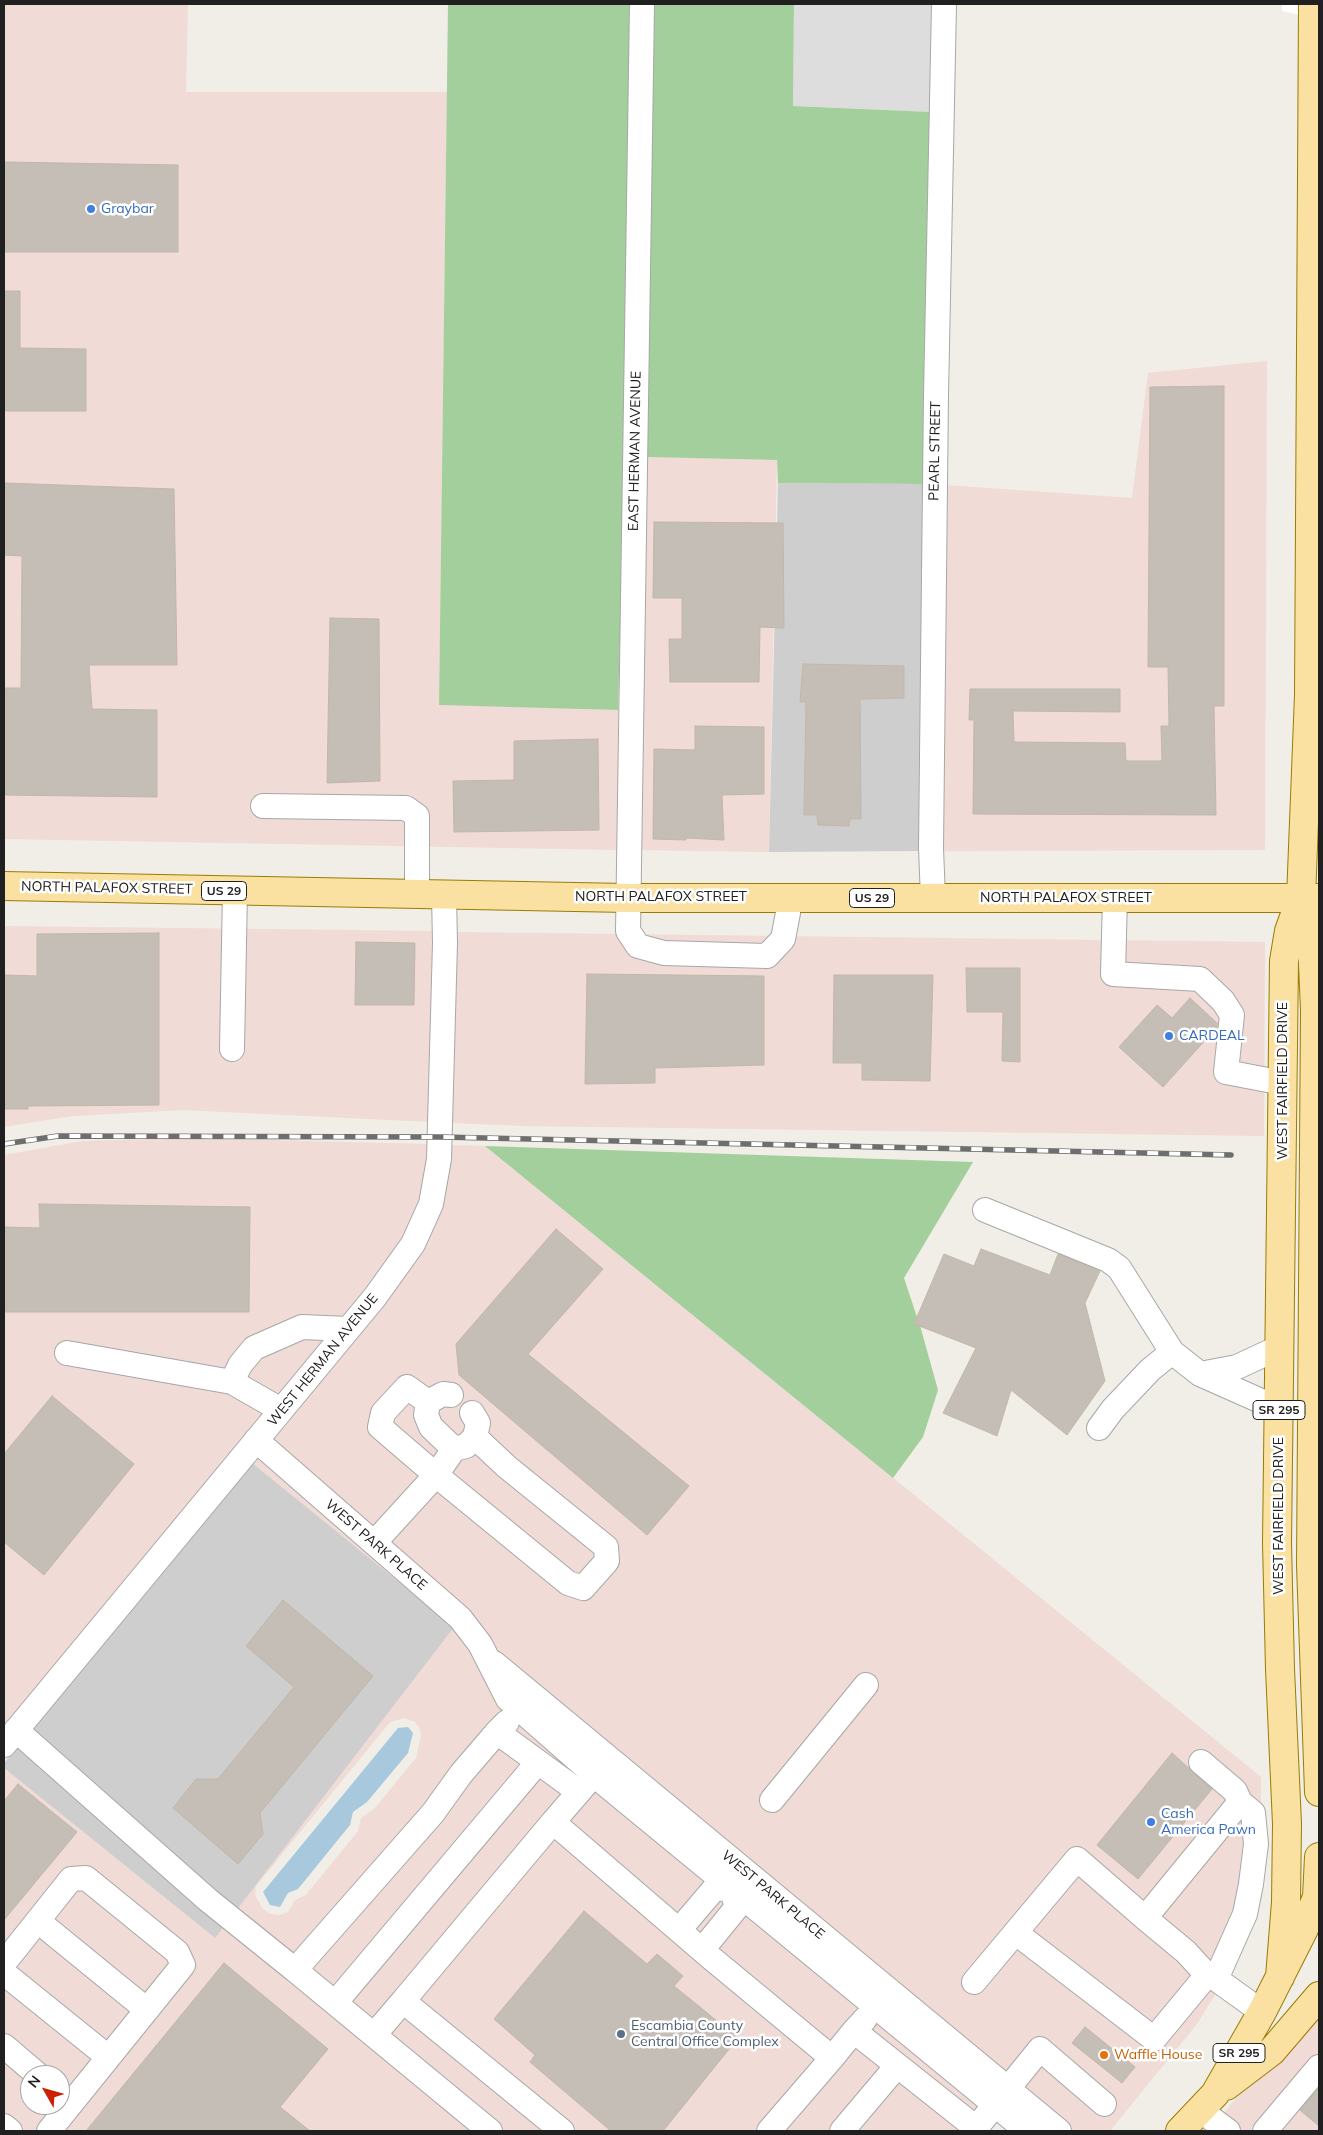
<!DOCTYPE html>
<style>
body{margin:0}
#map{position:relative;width:1323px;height:2135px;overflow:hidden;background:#f0eee6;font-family:Mulish,sans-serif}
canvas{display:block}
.frame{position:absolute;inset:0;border:5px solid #202020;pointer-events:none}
.north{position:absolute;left:20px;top:2065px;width:50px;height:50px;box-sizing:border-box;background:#fff;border:1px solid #a6a6a6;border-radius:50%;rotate:308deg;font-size:14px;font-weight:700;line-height:20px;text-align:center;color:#202020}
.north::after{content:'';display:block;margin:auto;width:18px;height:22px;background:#cc2003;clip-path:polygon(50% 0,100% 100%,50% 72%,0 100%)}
</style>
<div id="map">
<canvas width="1323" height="2135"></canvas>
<div class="frame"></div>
<div class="north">N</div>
</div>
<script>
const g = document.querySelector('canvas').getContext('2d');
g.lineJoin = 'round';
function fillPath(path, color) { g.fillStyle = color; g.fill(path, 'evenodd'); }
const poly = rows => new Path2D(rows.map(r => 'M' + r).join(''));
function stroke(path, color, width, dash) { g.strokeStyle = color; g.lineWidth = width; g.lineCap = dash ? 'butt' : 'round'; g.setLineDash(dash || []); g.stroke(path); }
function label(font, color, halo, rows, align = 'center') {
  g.font = font + ' Mulish,sans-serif'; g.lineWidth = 5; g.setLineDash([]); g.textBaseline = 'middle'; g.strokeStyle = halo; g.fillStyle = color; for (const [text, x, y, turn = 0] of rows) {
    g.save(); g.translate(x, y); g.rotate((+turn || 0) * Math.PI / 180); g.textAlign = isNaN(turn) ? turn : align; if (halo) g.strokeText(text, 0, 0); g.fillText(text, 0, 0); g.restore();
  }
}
fillPath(poly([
 [794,4,933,4,931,112,793,106]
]), '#dedddd');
fillPath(poly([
 [4,4,188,4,186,92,447,92,439,704,618,710,618,850,4,839],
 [1267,361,1265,850,942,851,945,485,1132,498,1148,373],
 [646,457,777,460,769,852,639,850],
 [4,926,434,931,431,1122,183,1110,72,1116,4,1127],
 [455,932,1265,942,1264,1136,524,1126,452,1123],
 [182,1138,430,1144,421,1200,404,1238,366,1290,4,1728,4,1155,82,1141],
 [451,1145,485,1146,1261,1777,1261,1826,1240,1954,1197,2024,1110,2131,1074,2131,495,1652,270,1440,383,1304,422,1251,441,1208,446,1187],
 [258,1455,453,1624,474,1655,472,1658,1000,2121,990,2131,4,2131,4,1768,215,1938,252,1463],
 [405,1718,415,1722,420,1729,421,1736,416,1758,375,1808,361,1818,358,1831,306,1895,295,1900,288,1912,280,1915,270,1914,262,1908,255,1895,256,1886,390,1722],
 [30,2075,60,2075,60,2105,30,2105],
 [1319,2013,1319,2131,1209,2131,1252,2079]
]), '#f0dbd6');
fillPath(poly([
 [778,483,924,484,921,851,769,852],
 [252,1463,454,1627,215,1938,4,1768,4,1763]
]), '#cecece');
fillPath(poly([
 [448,4,631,4,624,489,618,710,439,705],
 [652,4,794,4,793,106,931,112,924,484,778,483,777,460,646,457],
 [485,1146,973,1162,904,1278,921,1329,938,1390,923,1437,893,1478]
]), '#a3cf9c');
fillPath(poly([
 [408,1727,413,1733,408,1753,367,1802,353,1812,350,1825,298,1889,288,1893,280,1907,270,1905,263,1892,398,1728]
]), '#a8c9dd');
fillPath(poly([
 [1282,4,1319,4,1312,18,1282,11]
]), '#fff');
const building = poly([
 [4,162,178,165,178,252,4,252,4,162],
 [4,291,20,291,20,348,86,349,86,411,4,411,4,291],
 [1224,386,1224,706,1214,706,1216,815,973,814,974,720,969,720,970,689,1120,689,1120,712,1013,711,1014,742,1125,743,1126,761,1162,761,1161,726,1169,726,1168,667,1148,667,1150,387,1224,386],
 [4,483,174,489,177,665,89,665,92,709,157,710,157,797,4,795,4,688,21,688,22,556,4,555,4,483],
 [654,522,783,523,784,628,760,627,759,682,670,682,669,639,682,639,682,598,653,598,654,522],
 [330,618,379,619,380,781,327,783,330,618],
 [803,664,904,666,904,698,860,699,861,819,850,819,849,826,818,825,817,815,804,815,806,702,800,702,803,664],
 [695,726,764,727,764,794,722,795,724,840,686,838,686,840,653,839,654,749,695,750,695,726],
 [598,739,599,830,454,832,453,781,514,780,514,741,598,739],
 [159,933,159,1105,28,1106,28,1109,4,1109,4,975,37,976,37,934,159,933],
 [356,942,415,943,414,1005,355,1005,356,942],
 [966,968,1020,968,1020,1062,1002,1061,1003,1012,967,1012,966,968],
 [587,974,764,976,764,1065,655,1068,655,1083,585,1084,587,974],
 [834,975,933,975,930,1081,862,1080,862,1063,833,1063,834,975],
 [1190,998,1217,1023,1217,1027,1163,1087,1119,1047,1157,1005,1172,1018,1190,998],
 [39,1204,250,1207,249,1312,4,1312,4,1227,40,1228,39,1204],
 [556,1229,603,1269,528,1354,689,1486,647,1535,459,1375,456,1344,556,1229],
 [981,1249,1050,1275,1058,1254,1100,1271,1085,1303,1105,1381,1067,1435,1011,1390,997,1436,943,1413,976,1348,914,1324,944,1254,974,1266,981,1249],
 [52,1396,134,1464,44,1575,4,1542,4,1454,52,1396],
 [283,1600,373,1676,260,1813,263,1834,238,1864,173,1808,196,1779,218,1779,294,1687,246,1646,283,1600],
 [1172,1753,1212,1789,1138,1879,1097,1845,1172,1753],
 [18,1784,77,1832,4,1920,4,1801,18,1784],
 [584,1911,647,1964,657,1954,683,1976,674,1986,738,2038,663,2131,611,2131,530,2062,535,2055,494,2019,584,1911],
 [224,1963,328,2049,280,2107,310,2131,86,2131,224,1963],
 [1085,2027,1135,2067,1122,2083,1072,2043,1085,2027],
 [1319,2088,1319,2126,1300,2110,1319,2088]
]);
fillPath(building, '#c5beb6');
stroke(building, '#c2b7a9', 1);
const minor = poly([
 [642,4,628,931,638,946,664,953,767,956,783,939,788,913,786,898],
 [263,806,406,808,417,816,417,894],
 [933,898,931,848,936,395,944,4],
 [1115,898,1113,974,1200,979,1223,1001,1232,1015,1226,1072,1283,1083],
 [232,1049,235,891],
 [985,1210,1108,1260,1119,1268,1172,1352,1200,1374],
 [67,1353,232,1382],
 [428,1402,407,1387,383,1413,380,1427,436,1475,454,1449,466,1446,475,1437,478,1423,472,1413],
 [428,1402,426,1415,431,1427,454,1449],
 [428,1402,443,1394,451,1395],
 [1279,1409,1200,1374,1237,1367,1280,1347],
 [281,1410,232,1382,240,1365,254,1348,302,1327,348,1329],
 [1099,1428,1113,1409,1150,1370,1172,1352],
 [256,1440,460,1618,480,1644,508,1699,605,1784,1027,2131],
 [374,1543,436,1475,568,1583,583,1588,607,1561,606,1547,507,1467,475,1437],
 [494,1663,1059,2131],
 [507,1722,497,1732,579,1792],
 [16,1730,208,1900,295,1970,433,1813,461,1774,497,1732],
 [4,1745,375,1297,413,1244,431,1204,439,1159,445,943,444,895],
 [1201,1762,1235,1791,1240,1802],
 [603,1764,553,1822,710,1957,832,2058,854,2031],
 [772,1800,866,1685],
 [38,1921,147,2010],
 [679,1930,714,1889,731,1888,737,1881],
 [1016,1933,1154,2039,1207,1975],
 [702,1950,737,1907,731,1888],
 [4,1960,8,1958,71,1879,86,1878,177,1952,183,1965,49,2131],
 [295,1970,335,2003,538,1762],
 [4,1973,108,2057],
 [1216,1979,1207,1975,1186,1952,1145,1918,1240,1802,1253,1813,1256,1844,1251,1884,1245,1914,1216,1979,1262,2012],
 [974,1982,1077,1859,1145,1918],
 [403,2001,553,1822],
 [335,2003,490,2131],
 [865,2019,854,2031,976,2128,1040,2049,1104,2104],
 [374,2035,403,2001,562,2131],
 [4,2046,38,2075],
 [1200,2110,1228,2131],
 [4,2126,10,2131],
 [769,2131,832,2058],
 [842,2131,897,2066],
 [1265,2131,1319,2067]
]);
const major = poly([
 [4,886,627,898,1317,898],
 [1301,898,1312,942,1315,1009,1311,1565,1319,1792],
 [1280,1977,1286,1902,1287,1824,1280,1669,1277,1543,1284,961,1289,931,1301,898,1309,695,1313,4],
 [1226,2086,1272,2051,1319,1996],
 [1180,2131,1215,2094,1262,2012,1304,1929,1317,1897,1319,1857]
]);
stroke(minor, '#a7a7a7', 26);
stroke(major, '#997d03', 30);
stroke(minor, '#fff', 24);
stroke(major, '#fae1a1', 28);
const rail = poly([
 [4,1144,58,1136,441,1137,1231,1155]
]);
stroke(rail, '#6e6e6e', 5.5);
stroke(rail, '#fff', 4, [11]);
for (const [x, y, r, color] of [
 [91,209,5,"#3f7fe0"],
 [1169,1036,5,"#3f7fe0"],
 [1151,1822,5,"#3f7fe0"],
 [621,2034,5,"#5c6f8a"],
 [1104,2055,5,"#e8710a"]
]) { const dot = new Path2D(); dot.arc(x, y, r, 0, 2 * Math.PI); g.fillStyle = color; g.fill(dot); stroke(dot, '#fff', 2); }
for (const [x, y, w] of [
 [224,891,45],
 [872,898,45],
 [1279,1410,52],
 [1239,2053,52]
]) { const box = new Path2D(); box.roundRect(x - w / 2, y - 9.5, w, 19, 4); g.fillStyle = '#fff'; g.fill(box); stroke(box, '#202020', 1); }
label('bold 12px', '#202020', null, [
 ["US 29",224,891],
 ["US 29",872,898],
 ["SR 295",1279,1410],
 ["SR 295",1239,2053]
]);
label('14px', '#366cbe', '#fff', [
 ["Graybar",101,209],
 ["CARDEAL",1179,1036],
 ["Cash",1161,1814],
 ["America Pawn",1161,1830]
], 'left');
label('14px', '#202020', '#fff', [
 ["EAST HERMAN AVENUE",635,451,-89],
 ["PEARL STREET",935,451,-89],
 ["NORTH PALAFOX STREET",107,888,1],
 ["NORTH PALAFOX STREET",661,897],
 ["NORTH PALAFOX STREET",1066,898],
 ["WEST FAIRFIELD DRIVE",1283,1081,-90],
 ["WEST HERMAN AVENUE",323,1360,-51],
 ["WEST FAIRFIELD DRIVE",1279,1516,-90],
 ["WEST PARK PLACE",376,1545,41],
 ["WEST PARK PLACE",773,1895,40]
]);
label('14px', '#4e5e75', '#fff', [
 ["Escambia County",631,2026],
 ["Central Office Complex",631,2042]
], 'left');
label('14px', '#c56008', '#fff', [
 ["Waffle House",1114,2055]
], 'left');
</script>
